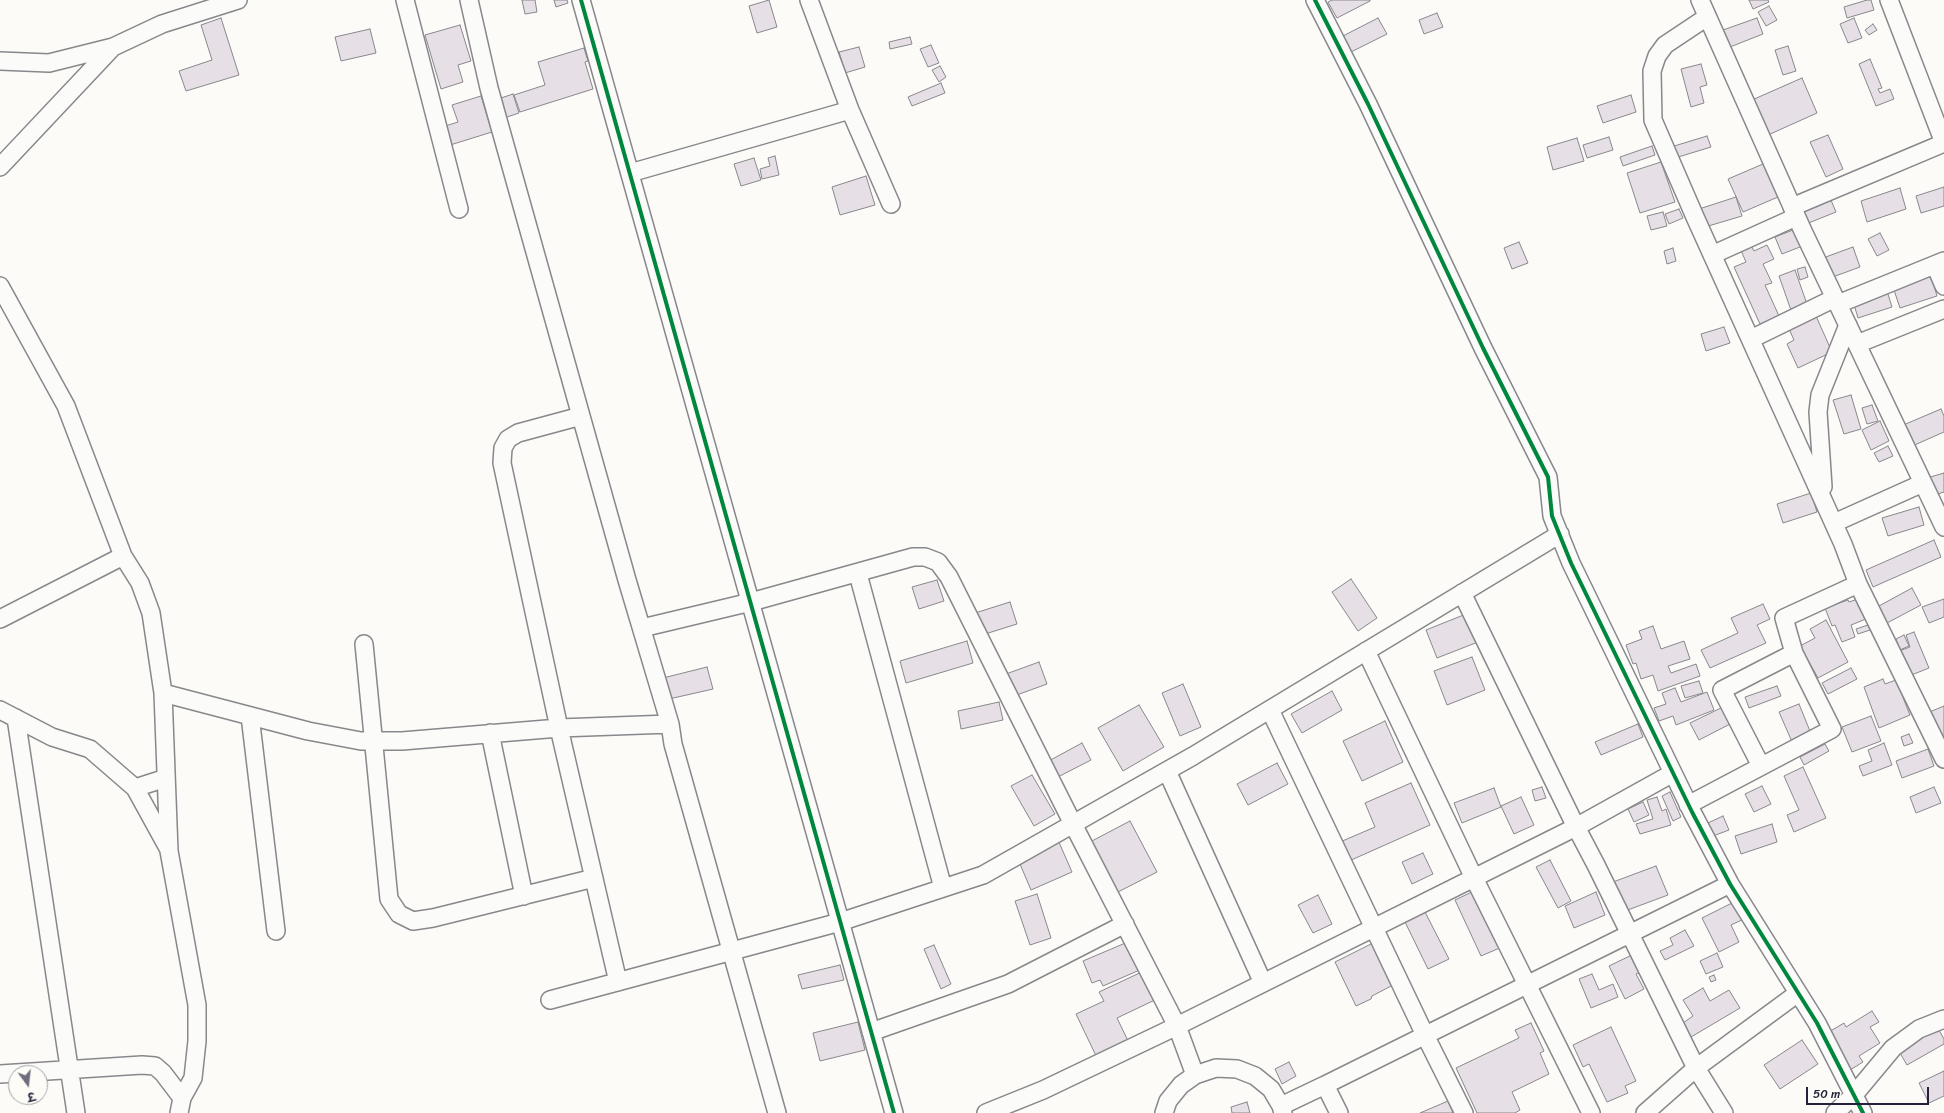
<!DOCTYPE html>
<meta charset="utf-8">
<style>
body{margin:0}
#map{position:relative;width:1944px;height:1113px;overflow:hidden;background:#fcfbf8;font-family:Sriracha,"Playpen Sans Deva",sans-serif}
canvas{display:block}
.north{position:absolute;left:8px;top:1065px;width:40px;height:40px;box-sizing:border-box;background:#fdfcf7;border:1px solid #a5a5ac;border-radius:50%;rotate:165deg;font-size:11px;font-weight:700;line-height:16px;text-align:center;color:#22223b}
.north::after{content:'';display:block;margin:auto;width:14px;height:18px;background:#6e6e7d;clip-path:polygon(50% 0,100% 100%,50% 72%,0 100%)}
.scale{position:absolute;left:1806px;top:1087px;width:123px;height:18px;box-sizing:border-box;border:2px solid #22223b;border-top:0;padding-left:5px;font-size:12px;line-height:14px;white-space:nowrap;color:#22223b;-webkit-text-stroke:3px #fdfcf7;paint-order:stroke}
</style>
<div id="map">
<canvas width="1944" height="1113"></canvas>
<div class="north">उ</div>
<div class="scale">50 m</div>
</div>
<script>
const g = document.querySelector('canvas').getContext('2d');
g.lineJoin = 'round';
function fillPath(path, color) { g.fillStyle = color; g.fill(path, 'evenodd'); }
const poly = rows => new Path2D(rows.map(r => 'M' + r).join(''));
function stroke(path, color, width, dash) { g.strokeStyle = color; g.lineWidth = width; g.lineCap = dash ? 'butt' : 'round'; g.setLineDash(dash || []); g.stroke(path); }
const building = poly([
 [522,0,535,0,537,12,525,14,522,0],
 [554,0,567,0,568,3,556,7,554,0],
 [769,0,777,27,757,33,749,6,769,0],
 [1332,0,1370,0,1370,1,1337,18,1328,2,1332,0],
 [1749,0,1768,0,1769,2,1753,9,1749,0],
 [1867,0,1871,0,1874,10,1847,18,1844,7,1867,0],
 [1769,6,1777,20,1766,26,1758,12,1769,6],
 [1437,13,1443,27,1424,34,1419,20,1437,13],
 [221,18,239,75,186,91,179,71,212,60,201,25,221,18],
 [1378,18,1387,34,1349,53,1341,37,1378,18],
 [1757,18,1763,34,1730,47,1723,30,1757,18],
 [1854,18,1862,38,1848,43,1840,24,1854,18],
 [1873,24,1877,30,1869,35,1865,30,1873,24],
 [460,25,471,61,458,65,463,82,441,89,425,35,460,25],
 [370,29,376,53,341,61,335,37,370,29],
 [910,37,912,44,890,49,889,42,910,37],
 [931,45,939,63,928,67,920,49,931,45],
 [1788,46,1796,71,1783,75,1775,50,1788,46],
 [859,47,865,67,845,73,839,52,859,47],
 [584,48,588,61,585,62,593,89,520,112,514,95,545,85,538,62,584,48],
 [1870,59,1882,88,1878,89,1880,93,1890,89,1894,99,1876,106,1859,64,1870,59],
 [1701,64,1707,85,1700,87,1704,103,1691,107,1681,69,1701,64],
 [940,66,946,77,939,82,932,70,940,66],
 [1802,78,1817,113,1768,135,1752,100,1802,78],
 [941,83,945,93,912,106,908,97,941,83],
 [513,94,519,113,504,118,498,99,513,94],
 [1631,95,1636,112,1603,123,1597,106,1631,95],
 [481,96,492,132,447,146,442,127,458,122,452,105,481,96],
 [1828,135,1843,169,1826,177,1810,142,1828,135],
 [1707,136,1711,147,1675,158,1671,147,1707,136],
 [1609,137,1613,150,1587,158,1583,145,1609,137],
 [1577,138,1584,161,1553,170,1547,147,1577,138],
 [1652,146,1655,155,1623,166,1620,157,1652,146],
 [775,156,779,175,762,179,760,169,770,166,768,158,775,156],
 [754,158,761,180,741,186,734,164,754,158],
 [1661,162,1675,202,1640,213,1627,173,1661,162],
 [1763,164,1778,197,1743,212,1728,179,1763,164],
 [866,176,875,205,840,215,832,187,866,176],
 [1944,187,1944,206,1921,213,1916,196,1944,187],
 [1900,188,1906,209,1867,222,1861,201,1900,188],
 [1828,193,1836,212,1806,224,1798,205,1828,193],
 [1736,197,1742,216,1705,227,1699,209,1736,197],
 [1679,209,1683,218,1669,224,1665,214,1679,209],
 [1663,212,1667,226,1651,230,1647,216,1663,212],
 [1798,228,1805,245,1782,254,1775,237,1798,228],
 [1880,233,1889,250,1877,256,1868,239,1880,233],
 [1749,241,1754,251,1767,245,1774,259,1763,264,1772,283,1765,285,1779,316,1760,324,1734,267,1746,262,1739,246,1749,241],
 [1519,242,1528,263,1512,269,1504,248,1519,242],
 [1853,247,1860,267,1830,278,1823,258,1853,247],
 [1673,248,1676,261,1667,264,1664,251,1673,248],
 [1805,267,1808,277,1800,280,1797,269,1805,267],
 [1795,270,1808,307,1792,313,1779,276,1795,270],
 [1930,272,1937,296,1900,308,1892,284,1930,272],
 [1887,291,1892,307,1858,318,1853,301,1887,291],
 [1816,316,1832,352,1798,368,1787,344,1794,340,1789,329,1816,316],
 [1724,327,1730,343,1706,351,1701,334,1724,327],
 [1851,395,1861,429,1844,434,1833,400,1851,395],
 [1872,405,1878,421,1867,424,1862,408,1872,405],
 [1941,409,1944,416,1944,432,1910,447,1901,426,1941,409],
 [1880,421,1889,441,1871,450,1862,430,1880,421],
 [1888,446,1893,456,1879,462,1874,453,1888,446],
 [1944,473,1944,492,1932,496,1927,478,1944,473],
 [1811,493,1817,512,1783,523,1777,504,1811,493],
 [1919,507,1924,525,1888,536,1882,518,1919,507],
 [1934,540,1941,557,1873,587,1866,570,1934,540],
 [1351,579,1377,618,1358,631,1332,592,1351,579],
 [937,580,944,601,919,609,912,587,937,580],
 [1912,588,1921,605,1887,623,1879,606,1912,588],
 [1858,599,1866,619,1851,625,1855,637,1842,642,1835,625,1832,626,1825,608,1848,600,1849,602,1858,599],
 [1944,599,1944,617,1929,623,1922,607,1944,599],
 [1010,602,1017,624,982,635,975,613,1010,602],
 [1763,604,1770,619,1757,625,1766,643,1710,668,1701,650,1738,633,1731,618,1763,604],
 [1466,614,1478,642,1437,658,1426,630,1466,614],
 [1826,620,1848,662,1818,678,1800,646,1815,638,1810,629,1826,620],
 [1868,625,1870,630,1858,634,1856,629,1868,625],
 [1653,626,1661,649,1684,641,1690,659,1668,666,1671,673,1696,664,1700,676,1658,691,1653,675,1641,679,1636,663,1633,664,1626,645,1642,639,1639,631,1653,626],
 [1914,632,1929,668,1909,676,1899,651,1910,647,1906,635,1914,632],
 [1904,635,1909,646,1900,650,1896,639,1904,635],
 [967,641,973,663,906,683,900,661,967,641],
 [1472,657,1485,690,1447,705,1434,671,1472,657],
 [1039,662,1047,684,1014,696,1006,674,1039,662],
 [707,667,713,689,669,699,663,678,707,667],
 [1851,668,1857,679,1828,694,1822,683,1851,668],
 [1883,679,1885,684,1896,680,1910,715,1879,728,1864,687,1883,679],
 [1699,681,1703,693,1685,698,1681,686,1699,681],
 [1183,684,1201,727,1180,736,1162,693,1183,684],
 [1777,686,1781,696,1749,708,1745,697,1777,686],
 [1675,688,1681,702,1707,692,1714,710,1676,725,1673,716,1659,721,1654,708,1666,704,1662,693,1675,688],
 [1332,691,1342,710,1302,733,1291,714,1332,691],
 [999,702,1003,720,961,729,958,711,999,702],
 [1799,704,1812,736,1793,744,1779,712,1799,704],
 [1139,705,1164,747,1123,771,1098,728,1139,705],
 [1725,706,1734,722,1699,740,1690,723,1725,706],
 [1944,706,1944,742,1927,713,1944,706],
 [1871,716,1881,741,1852,752,1842,727,1871,716],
 [1385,721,1403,762,1362,781,1343,741,1385,721],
 [1638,724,1643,737,1601,755,1595,742,1638,724],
 [1909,734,1913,743,1904,746,1901,737,1909,734],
 [1082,743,1091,760,1054,779,1045,763,1082,743],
 [1884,743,1892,765,1863,776,1859,766,1872,761,1868,750,1884,743],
 [1825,744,1829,751,1804,765,1800,757,1825,744],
 [1928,749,1934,766,1902,778,1896,761,1928,749],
 [1277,763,1288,784,1248,805,1237,784,1277,763],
 [1803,767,1826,818,1794,832,1787,815,1799,810,1784,776,1803,767],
 [1032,775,1055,814,1034,826,1011,786,1032,775],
 [1411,783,1430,825,1349,861,1340,842,1375,827,1365,803,1411,783],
 [1762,786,1771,804,1754,812,1745,794,1762,786],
 [1542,787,1546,798,1535,801,1532,790,1542,787],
 [1934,787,1941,803,1916,813,1910,797,1934,787],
 [1494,788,1501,807,1462,823,1454,803,1494,788],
 [1670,792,1681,817,1673,821,1662,796,1670,792],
 [1521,797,1534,825,1514,834,1501,806,1521,797],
 [1657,797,1662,811,1666,809,1671,825,1640,834,1636,824,1653,819,1647,800,1657,797],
 [1643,802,1649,815,1634,822,1628,809,1643,802],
 [1723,816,1729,830,1713,836,1708,823,1723,816],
 [1130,821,1157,872,1116,893,1090,842,1130,821],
 [1772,824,1777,842,1741,854,1735,836,1772,824],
 [1058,840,1072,872,1031,890,1017,857,1058,840],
 [1423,853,1433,874,1412,884,1402,862,1423,853],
 [1550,860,1571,901,1558,908,1536,867,1550,860],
 [1656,866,1668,895,1625,911,1613,882,1656,866],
 [1476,890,1502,947,1481,956,1455,900,1476,890],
 [1596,892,1605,915,1574,928,1565,906,1596,892],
 [1037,894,1051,938,1030,945,1015,901,1037,894],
 [1318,895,1332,924,1313,933,1298,905,1318,895],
 [1736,901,1744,919,1731,925,1739,942,1719,952,1702,918,1736,901],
 [1425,912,1449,959,1428,969,1405,922,1425,912],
 [1685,930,1694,946,1665,960,1660,951,1673,945,1670,938,1685,930],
 [1130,941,1142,969,1103,986,1100,980,1092,983,1083,961,1130,941],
 [1373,943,1393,985,1372,996,1371,999,1356,1006,1335,962,1373,943],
 [934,945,951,984,941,989,924,949,934,945],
 [1636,953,1645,970,1636,974,1644,989,1625,999,1609,966,1636,953],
 [1717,953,1723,967,1706,974,1700,961,1717,953],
 [840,965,844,980,802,989,798,975,840,965],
 [1146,970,1159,998,1117,1018,1131,1047,1099,1062,1076,1014,1104,1001,1099,992,1146,970],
 [1592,974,1599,990,1613,984,1618,997,1591,1008,1579,979,1592,974],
 [1714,975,1716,980,1711,982,1709,977,1714,975],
 [1703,988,1710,1001,1729,990,1740,1008,1691,1037,1683,1023,1693,1016,1683,1000,1703,988],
 [1872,1011,1879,1022,1870,1027,1880,1043,1859,1056,1863,1062,1850,1070,1827,1033,1844,1023,1846,1027,1872,1011],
 [858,1022,865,1050,820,1061,813,1033,858,1022],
 [1531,1023,1544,1051,1540,1053,1549,1074,1512,1092,1520,1110,1515,1113,1477,1113,1456,1068,1519,1038,1515,1030,1531,1023],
 [1936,1025,1944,1039,1944,1044,1907,1065,1897,1048,1936,1025],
 [1611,1027,1636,1081,1625,1086,1628,1093,1607,1102,1589,1064,1583,1067,1573,1045,1611,1027],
 [1802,1040,1818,1064,1780,1089,1764,1065,1802,1040],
 [1289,1062,1296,1076,1282,1084,1275,1069,1289,1062],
 [1944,1071,1944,1096,1929,1103,1919,1083,1944,1071],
 [1448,1101,1453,1113,1420,1113,1448,1101],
 [1247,1102,1250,1113,1232,1113,1231,1107,1247,1102]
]);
fillPath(building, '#e6dfe5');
stroke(building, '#88888c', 1);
const minor = poly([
 [405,0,459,209],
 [469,0,489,88,627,580,670,724,673,744,777,1113],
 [581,0,894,1113],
 [1315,0,1368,104,1483,348,1548,477,1552,516,1571,563,1692,812,1730,884,1817,1023,1863,1113],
 [1700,0,1802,229,1944,527],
 [1889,0,1944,143],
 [1707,17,1665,45,1657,56,1652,71,1653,120,1695,217,1843,544,1858,584,1944,759],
 [0,61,49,63,113,47,162,24,238,0],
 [850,110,891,204],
 [0,167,113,47],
 [630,173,850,110,809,0],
 [1792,207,1944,143],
 [1712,255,1796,217],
 [1935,265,1944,286],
 [0,286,66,406,123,556,140,583,151,613,163,693,169,851,197,1005,197,1041,193,1078,182,1098,179,1113],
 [1838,304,1944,261],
 [1751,339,1835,298],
 [1857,344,1944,309],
 [581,416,518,433,508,439,503,448,502,463,559,728,618,982],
 [1823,487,1818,412,1820,395,1848,325],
 [1834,523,1923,483],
 [858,574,943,888],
 [0,619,123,556],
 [642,628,751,602,913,557,925,557,938,562,949,577,1073,824,1177,1026,1195,1075],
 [364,644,389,899,399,914,413,921,433,918,594,878],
 [1366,651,1474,878,1591,1113],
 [163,693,308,731,361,741,402,741,559,728,670,724],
 [0,710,52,737,90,749,135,788,168,848],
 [1270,710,1425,1035,1464,1113],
 [250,716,276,931],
 [16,718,76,1113],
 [490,733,524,896],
 [1761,766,1722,690,1794,653],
 [1167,771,1263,983],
 [1673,773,1576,827,1596,865,1696,1068,1798,993],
 [135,788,166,778],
 [1688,805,1832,729,1794,653,1784,618,1858,584],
 [550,1000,840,922,983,875,1193,756,1560,534],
 [871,1032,1008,984,1125,924],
 [0,1074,142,1065,155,1066,163,1073,182,1098],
 [1325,1085,1730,884],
 [1281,1106,1325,1085,1339,1113],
 [986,1113,1043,1090,1177,1026,1576,827,1462,593],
 [1164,1113,1168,1101,1181,1085,1195,1075,1216,1068,1237,1069,1255,1076,1271,1089,1281,1106,1283,1113],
 [1645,1113,1696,1068,1724,1113],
 [1835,1113,1853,1096,1893,1048,1919,1029,1944,1019]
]);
stroke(minor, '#88888c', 20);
stroke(minor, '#fbfbf9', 17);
stroke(poly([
 [581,0,894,1113],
 [1315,0,1368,104,1483,348,1548,477,1552,516,1571,563,1692,812,1730,884,1817,1023,1863,1113]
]), '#00873e', 4);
</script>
